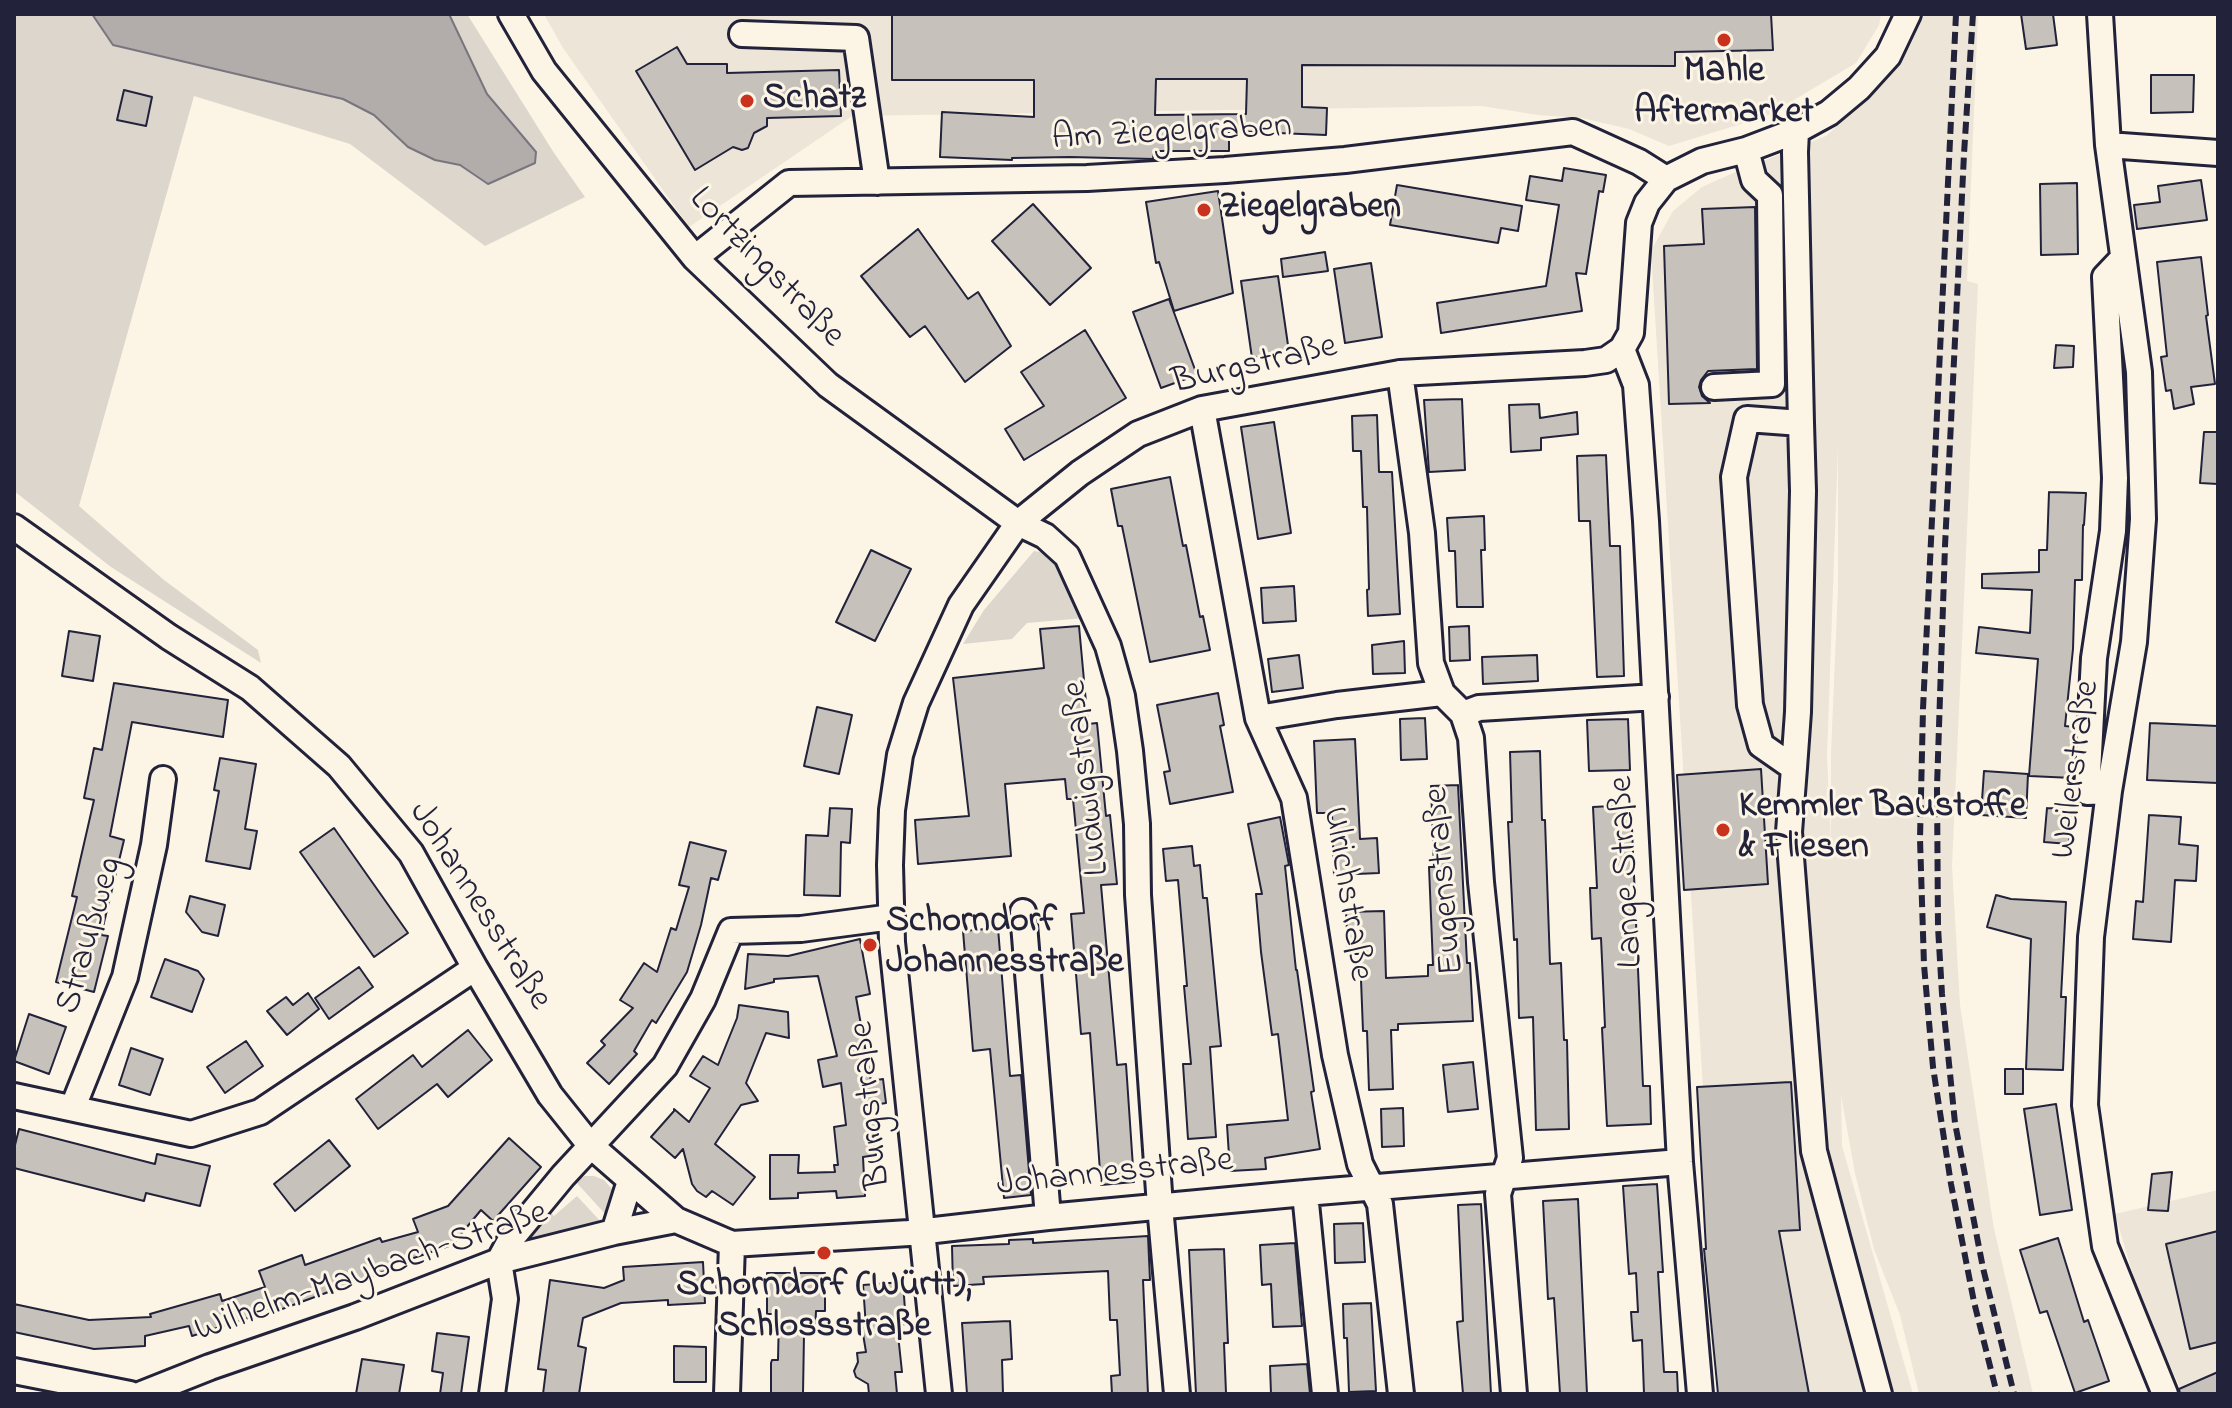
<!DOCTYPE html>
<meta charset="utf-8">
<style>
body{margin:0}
#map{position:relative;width:2232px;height:1408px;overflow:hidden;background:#fcf5e5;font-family:"Indie Flower",sans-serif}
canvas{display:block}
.frame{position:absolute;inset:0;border:16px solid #22223b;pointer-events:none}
</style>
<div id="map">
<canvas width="2232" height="1408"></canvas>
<div class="frame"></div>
</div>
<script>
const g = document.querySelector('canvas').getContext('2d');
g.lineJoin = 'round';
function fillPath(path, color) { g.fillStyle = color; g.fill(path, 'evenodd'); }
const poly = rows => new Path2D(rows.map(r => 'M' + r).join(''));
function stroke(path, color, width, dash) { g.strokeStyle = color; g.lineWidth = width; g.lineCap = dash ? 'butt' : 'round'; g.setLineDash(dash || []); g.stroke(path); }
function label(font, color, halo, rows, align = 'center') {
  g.font = font + ' "Indie Flower",sans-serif'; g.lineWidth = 6; g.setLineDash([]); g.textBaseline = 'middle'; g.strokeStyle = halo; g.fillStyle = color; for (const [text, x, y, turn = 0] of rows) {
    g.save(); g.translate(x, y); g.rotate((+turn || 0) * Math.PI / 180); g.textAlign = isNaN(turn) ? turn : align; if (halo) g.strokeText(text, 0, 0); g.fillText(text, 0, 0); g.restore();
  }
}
fillPath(poly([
 [544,14,1881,14,1879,25,1856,63,1767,116,1669,146,1629,129,1582,118,1538,115,1482,106,852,116,689,227,563,48],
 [1924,14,1978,14,1967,281,1978,284,1952,866,1960,1005,1994,1229,2033,1394,1919,1394,1900,1315,1874,1249,1855,1173,1841,1095,1842,1146,1913,1394,1722,1394,1651,251,1673,211,1702,187,1731,174,1826,136,1884,83,1911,44],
 [1838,446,1838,588,1831,753,1831,845,1827,756],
 [2218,1190,2218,1394,2183,1394,2141,1301,2115,1214]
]), '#ece5d8');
fillPath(poly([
 [14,14,92,14,113,45,343,99,374,115,408,147,435,160,460,165,489,184,536,152,487,95,449,14,467,14,554,153,585,197,485,246,350,144,194,96,79,506,164,580,258,650,261,663,111,567,14,491],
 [1034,551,1046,553,1060,563,1085,618,1027,623,1012,639,963,644,984,610],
 [585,1176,594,1176,604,1180,612,1189,616,1198,608,1217,575,1181],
 [577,1196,601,1222,527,1242,524,1241,548,1210,554,1216]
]), '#dcd6cc');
const water = poly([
 [92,14,449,14,487,94,536,152,535,163,488,184,460,165,435,160,408,147,374,115,343,99,113,45,92,14]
]);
fillPath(water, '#b2adab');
stroke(water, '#78757e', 2);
const building = poly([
 [892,14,1771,14,1773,50,1675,52,1675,66,1302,65,1302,107,1327,108,1326,135,1229,131,1229,151,1154,151,1153,159,1070,157,1012,158,1012,160,940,157,942,112,1034,117,1034,80,892,80,892,14],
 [1156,79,1247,79,1246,114,1155,115,1156,79],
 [2021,14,2053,14,2057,45,2026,49,2021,14],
 [677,47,687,64,727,64,727,73,839,70,841,116,767,118,767,126,754,133,748,148,742,150,733,147,695,170,636,71,677,47],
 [2151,75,2194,75,2193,112,2151,113,2151,75],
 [124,90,152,97,146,126,117,120,124,90],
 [1564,168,1606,175,1603,192,1599,191,1586,274,1576,273,1582,311,1441,333,1437,303,1546,286,1559,205,1526,200,1530,176,1562,181,1564,168],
 [2201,180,2207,220,2137,229,2134,205,2160,202,2158,186,2201,180],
 [2077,183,2078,254,2041,255,2040,184,2077,183],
 [1397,185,1522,206,1518,231,1501,228,1498,243,1390,225,1397,185],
 [1218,191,1233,293,1174,311,1159,262,1156,263,1146,202,1218,191],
 [1033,204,1091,268,1050,305,992,241,1033,204],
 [1755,207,1757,369,1708,371,1701,380,1699,387,1702,396,1710,403,1669,404,1664,246,1704,244,1702,209,1755,207],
 [918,229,968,299,978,292,1011,346,965,382,925,326,910,337,861,276,918,229],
 [1325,252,1328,271,1283,277,1281,259,1325,252],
 [2201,257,2208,315,2206,316,2215,384,2191,387,2194,404,2174,409,2171,390,2166,391,2161,357,2167,356,2157,262,2201,257],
 [1371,263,1382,337,1345,343,1334,269,1371,263],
 [1278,276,1289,352,1252,358,1241,281,1278,276],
 [1169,299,1197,375,1161,388,1133,312,1169,299],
 [1085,330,1126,398,1024,460,1005,429,1044,406,1021,372,1085,330],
 [2056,345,2074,346,2073,367,2054,368,2056,345],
 [1462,399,1465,470,1429,472,1424,400,1462,399],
 [1539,404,1540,418,1577,412,1578,434,1541,438,1541,450,1511,452,1509,405,1539,404],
 [1377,415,1379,472,1392,472,1400,614,1368,616,1367,590,1369,589,1367,507,1363,507,1361,451,1353,451,1352,416,1377,415],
 [1274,422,1291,533,1258,539,1241,427,1274,422],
 [2204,432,2218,432,2218,484,2200,483,2204,432],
 [1606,455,1610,546,1620,546,1624,676,1597,677,1590,521,1579,521,1577,456,1606,455],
 [1170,477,1183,546,1186,545,1200,617,1203,616,1210,650,1150,662,1122,526,1118,526,1111,489,1170,477],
 [2049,492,2086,493,2084,525,2083,525,2082,580,2075,580,2073,649,2065,726,2075,727,2073,778,2029,776,2038,659,1976,653,1979,627,2030,633,2032,590,1982,588,1982,574,2039,572,2039,550,2047,550,2049,492],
 [1484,516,1485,550,1481,550,1483,607,1457,607,1455,551,1449,551,1447,518,1484,516],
 [871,550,911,569,875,641,836,622,871,550],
 [1294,586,1296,621,1263,623,1261,588,1294,586],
 [1079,626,1088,724,1097,723,1106,816,1110,815,1117,884,1101,885,1117,1065,1126,1064,1134,1182,1101,1185,1090,1033,1081,1034,1071,914,1084,913,1073,799,1067,799,1065,779,1005,784,1011,856,918,864,915,820,969,816,953,678,1044,668,1040,629,1079,626],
 [1469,626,1470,660,1450,661,1449,627,1469,626],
 [69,631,100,636,93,681,62,676,69,631],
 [1404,641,1405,673,1373,674,1372,645,1404,641],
 [1299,655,1303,688,1272,692,1268,659,1299,655],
 [1537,655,1538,681,1483,684,1482,657,1537,655],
 [114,683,228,700,223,737,132,722,110,836,124,840,101,935,108,936,94,992,56,982,77,897,72,896,94,800,84,798,94,748,102,750,114,683],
 [1218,693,1224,725,1220,726,1233,792,1170,804,1164,772,1170,771,1157,705,1218,693],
 [817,707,852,715,839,774,804,766,817,707],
 [1425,718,1427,759,1401,760,1400,719,1425,718],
 [1628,719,1630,770,1589,771,1587,720,1628,719],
 [2150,723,2218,726,2218,783,2147,780,2150,723],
 [1355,739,1360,839,1377,838,1379,873,1334,875,1332,813,1317,813,1314,741,1355,739],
 [1540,751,1542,820,1545,820,1550,964,1561,963,1564,1040,1567,1040,1569,1129,1536,1130,1533,1017,1519,1018,1517,939,1514,940,1508,822,1512,822,1510,752,1540,751],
 [220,758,256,764,245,829,257,831,250,869,206,861,219,791,214,790,220,758],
 [1761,769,1768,884,1684,890,1677,775,1761,769],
 [1984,771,2028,774,2026,818,1981,815,1984,771],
 [1458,785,1467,963,1470,963,1473,1021,1398,1024,1398,1030,1391,1030,1393,1089,1369,1090,1367,1031,1363,1031,1360,954,1348,954,1346,912,1384,911,1386,978,1428,976,1428,965,1433,965,1429,867,1434,867,1431,786,1458,785],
 [1631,805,1643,1086,1650,1086,1651,1124,1607,1126,1602,1028,1605,1027,1601,938,1592,939,1590,888,1597,888,1593,807,1631,805],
 [830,808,852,809,850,843,841,842,840,896,804,895,806,835,828,836,830,808],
 [2047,808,2072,809,2069,844,2044,842,2047,808],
 [2149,815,2181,817,2179,844,2198,846,2196,881,2175,880,2171,942,2133,939,2136,901,2143,902,2149,815],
 [1280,817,1289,865,1285,866,1296,970,1297,970,1314,1091,1311,1092,1320,1149,1265,1158,1266,1169,1230,1171,1227,1125,1288,1120,1278,1034,1272,1035,1261,952,1256,894,1262,894,1248,824,1280,817],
 [334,828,408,933,374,957,300,852,334,828],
 [690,842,726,851,718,880,711,878,701,925,687,972,656,1023,652,1020,634,1051,637,1054,609,1084,587,1063,605,1045,601,1041,633,1008,620,1000,644,963,657,972,671,928,676,930,689,887,679,885,690,842],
 [1192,846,1194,866,1200,865,1203,898,1207,898,1221,1046,1210,1047,1216,1137,1188,1139,1183,1064,1191,1064,1184,986,1187,986,1178,880,1166,881,1163,849,1192,846],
 [1996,895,2011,899,2066,902,2061,997,2066,997,2063,1070,2026,1069,2031,939,1987,927,1996,895],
 [190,896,225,905,218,936,202,932,186,912,190,896],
 [998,928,1010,1076,1021,1075,1031,1195,1004,1198,990,1049,973,1051,963,931,998,928],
 [860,939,870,994,856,997,871,1081,883,1079,886,1103,874,1105,878,1135,873,1136,876,1155,863,1157,865,1196,837,1198,836,1191,798,1193,798,1198,770,1199,770,1155,799,1155,798,1173,835,1172,834,1165,838,1165,834,1127,846,1125,841,1083,823,1087,818,1060,837,1056,818,976,774,979,774,982,745,989,748,954,788,956,860,939],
 [165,959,198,971,204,979,192,1012,151,997,165,959],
 [359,967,373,987,329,1019,315,998,359,967],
 [308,993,319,1009,287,1035,267,1011,286,997,293,1005,308,993],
 [739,1005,788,1012,789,1038,766,1033,746,1083,758,1101,741,1105,715,1144,755,1177,733,1205,712,1191,706,1197,697,1191,692,1184,683,1149,675,1158,651,1137,674,1111,674,1109,689,1122,710,1088,690,1076,703,1056,718,1065,737,1018,739,1005],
 [29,1014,66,1027,49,1074,14,1061,29,1014],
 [468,1030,492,1060,448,1097,437,1084,378,1129,356,1099,413,1055,422,1067,468,1030],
 [246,1041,263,1066,225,1093,207,1067,246,1041],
 [131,1048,163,1059,150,1095,119,1085,131,1048],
 [1473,1062,1478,1109,1448,1112,1443,1065,1473,1062],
 [2005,1069,2023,1069,2023,1094,2005,1094,2005,1069],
 [1791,1082,1800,1230,1779,1231,1809,1394,1718,1394,1704,1249,1706,1249,1697,1087,1791,1082],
 [2056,1104,2072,1210,2040,1215,2024,1109,2056,1104],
 [1403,1108,1404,1146,1382,1147,1381,1109,1403,1108],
 [19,1129,155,1164,157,1154,210,1166,200,1206,146,1193,144,1201,14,1168,14,1149,19,1129],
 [509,1138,541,1167,493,1221,481,1210,452,1245,390,1266,391,1269,274,1312,273,1310,192,1336,189,1326,145,1336,145,1346,94,1349,14,1332,14,1304,89,1320,151,1317,150,1314,220,1294,222,1301,265,1287,259,1271,302,1255,305,1265,380,1238,382,1242,418,1232,413,1219,448,1206,509,1138],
 [329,1140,350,1166,295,1211,274,1184,329,1140],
 [2172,1172,2168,1211,2148,1210,2152,1174,2172,1172],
 [1657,1184,1663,1272,1658,1272,1664,1372,1677,1372,1678,1394,1644,1394,1642,1340,1633,1341,1631,1312,1638,1312,1636,1273,1629,1274,1623,1186,1657,1184],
 [1578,1199,1587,1394,1560,1394,1554,1298,1548,1299,1543,1201,1578,1199],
 [1481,1204,1491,1394,1463,1394,1457,1322,1463,1321,1458,1205,1481,1204],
 [1363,1223,1365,1262,1335,1263,1334,1224,1363,1223],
 [2218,1231,2218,1342,2190,1349,2166,1244,2218,1231],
 [1148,1236,1150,1280,1143,1280,1148,1394,1112,1394,1111,1376,1120,1375,1117,1320,1110,1320,1108,1271,983,1277,984,1284,953,1286,952,1246,1009,1244,1009,1240,1033,1239,1033,1243,1148,1236],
 [2058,1238,2084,1322,2088,1320,2109,1381,2075,1393,2047,1311,2040,1313,2020,1250,2058,1238],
 [1295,1243,1302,1326,1273,1327,1271,1284,1262,1285,1260,1245,1295,1243],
 [1224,1249,1228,1343,1224,1343,1226,1393,1196,1394,1189,1250,1224,1249],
 [703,1262,705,1303,668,1305,668,1300,621,1303,583,1318,578,1346,586,1348,579,1394,543,1394,546,1370,538,1369,550,1280,604,1288,624,1280,623,1267,703,1262],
 [767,1273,825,1273,825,1311,816,1311,815,1334,804,1334,803,1394,771,1394,771,1363,772,1360,778,1360,779,1314,767,1314,767,1273],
 [903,1282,906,1324,897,1325,902,1372,895,1372,897,1394,869,1394,868,1384,856,1377,854,1371,858,1362,857,1353,866,1352,862,1328,866,1327,863,1285,903,1282],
 [1371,1303,1376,1391,1349,1392,1347,1338,1344,1338,1343,1304,1371,1303],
 [1010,1321,1012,1359,1002,1360,1003,1394,967,1394,962,1323,1010,1321],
 [437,1333,469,1337,461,1394,440,1394,443,1373,432,1371,437,1333],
 [674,1346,706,1347,706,1382,674,1382,674,1346],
 [362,1359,404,1365,399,1394,356,1394,362,1359],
 [1307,1364,1310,1394,1271,1394,1270,1366,1307,1364],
 [2218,1372,2218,1394,2180,1394,2179,1389,2218,1372]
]);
fillPath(building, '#c6c1bb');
stroke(building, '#22223b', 2);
const minor = poly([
 [511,14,544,71,695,258,828,385,1018,523,1045,536,1067,556,1108,646,1122,696,1130,751,1137,824,1138,895,1160,1206,1177,1394],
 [2100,14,2108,145,2139,372,2143,519,2134,642,2109,791,2091,937,2085,1105,2105,1246,2165,1394],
 [742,34,856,38,877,182],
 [1796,131,1795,152,1801,423],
 [2108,145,2218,153],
 [695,258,789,183,1087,178,1225,170,1345,160,1573,132,1639,162,1666,179],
 [1622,349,1636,385,1646,521,1680,1162,1700,1394],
 [1400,373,1422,533,1431,663,1442,693,1463,714,1471,738,1481,882,1510,1158,1498,1194,1514,1394],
 [1714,387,1772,384,1770,195,1754,180,1746,150],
 [1202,409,1258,718,1294,798,1335,1055,1360,1164,1380,1204,1401,1394],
 [14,527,169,637,250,688,339,766,411,853,475,968,550,1095,590,1145,676,1220,732,1244,909,1233,1048,1217,1305,1193,1680,1162],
 [1463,714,1479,708,1656,697],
 [1258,718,1337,705,1442,693],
 [1794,768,1761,745,1750,705,1734,477,1747,419,1801,423,1803,491,1798,712,1794,768,1789,832,1814,1151,1879,1394],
 [2109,791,2087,792,2094,658,2113,531,2115,478,2105,277,2123,258],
 [1023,912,1048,1217],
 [14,1096,191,1134,260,1112,475,968],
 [73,1107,125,977,154,845,163,779],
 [1305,1193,1325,1394],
 [614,1232,630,1181],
 [14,1371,130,1394],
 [142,1394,210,1367,355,1317,499,1261,614,1232,676,1220],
 [492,1394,505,1299,499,1261,511,1239,563,1176,665,1066,703,999,731,931,801,929,892,917],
 [727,1394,732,1244],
 [939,1394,892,942,890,865,892,810,900,755,916,703,961,605,1018,523,1080,473,1138,434,1202,409,1400,373,1585,363,1606,360,1622,349,1631,333,1639,223,1647,203,1666,179,1702,161,1746,150,1796,131,1829,113,1859,88,1888,56,1908,14]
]);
stroke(minor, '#22223b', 30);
stroke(minor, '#fcf5e5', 24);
stroke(poly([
 [1956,14,1923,709,1920,839,1924,965,1933,1067,1951,1184,1974,1302,1997,1394],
 [1973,14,1964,154,1945,546,1937,787,1938,927,1942,994,1955,1123,1983,1268,2014,1394]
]), '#22223b', 6, [12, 6]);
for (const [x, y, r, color] of [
 [1724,40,8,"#c8321e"],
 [747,101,8,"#c8321e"],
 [1204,210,8,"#c8321e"],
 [1723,830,8,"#c8321e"],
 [870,945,8,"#c8321e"],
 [824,1253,8,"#c8321e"]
]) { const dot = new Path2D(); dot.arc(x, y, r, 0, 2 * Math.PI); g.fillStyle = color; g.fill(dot); stroke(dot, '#fcf5e5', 3); }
label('bold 36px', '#22223b', '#fcf5e5', [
 ["Mahle",1724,74,"center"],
 ["Aftermarket",1724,115,"center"],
 ["Schatz",763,101],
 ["Ziegelgraben",1220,210],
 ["Kemmler Baustoffe",1739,809],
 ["& Fliesen",1739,850],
 ["Schorndorf",886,924],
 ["Johannesstraße",886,965],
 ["Schorndorf (Württ),",824,1288,"center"],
 ["Schlossstraße",824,1329,"center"]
], 'left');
label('36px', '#22223b', '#fcf5e5', [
 ["Am Ziegelgraben",1172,135,-3],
 ["Lortzingstraße",765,269,46],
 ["Burgstraße",1255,367,-13],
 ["Weilerstraße",2078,770,-82],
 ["Ludwigstraße",1089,778,-97],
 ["Lange Straße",1629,872,-93],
 ["Eugenstraße",1447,881,-95],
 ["Ulrichstraße",1345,894,81],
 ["Johannesstraße",478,907,58],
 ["Straußweg",92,936,-74],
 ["Burgstraße",873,1105,-96],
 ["Johannesstraße",1115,1175,-6],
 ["Wilhelm-Maybach-Straße",372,1274,-19]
]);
</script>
